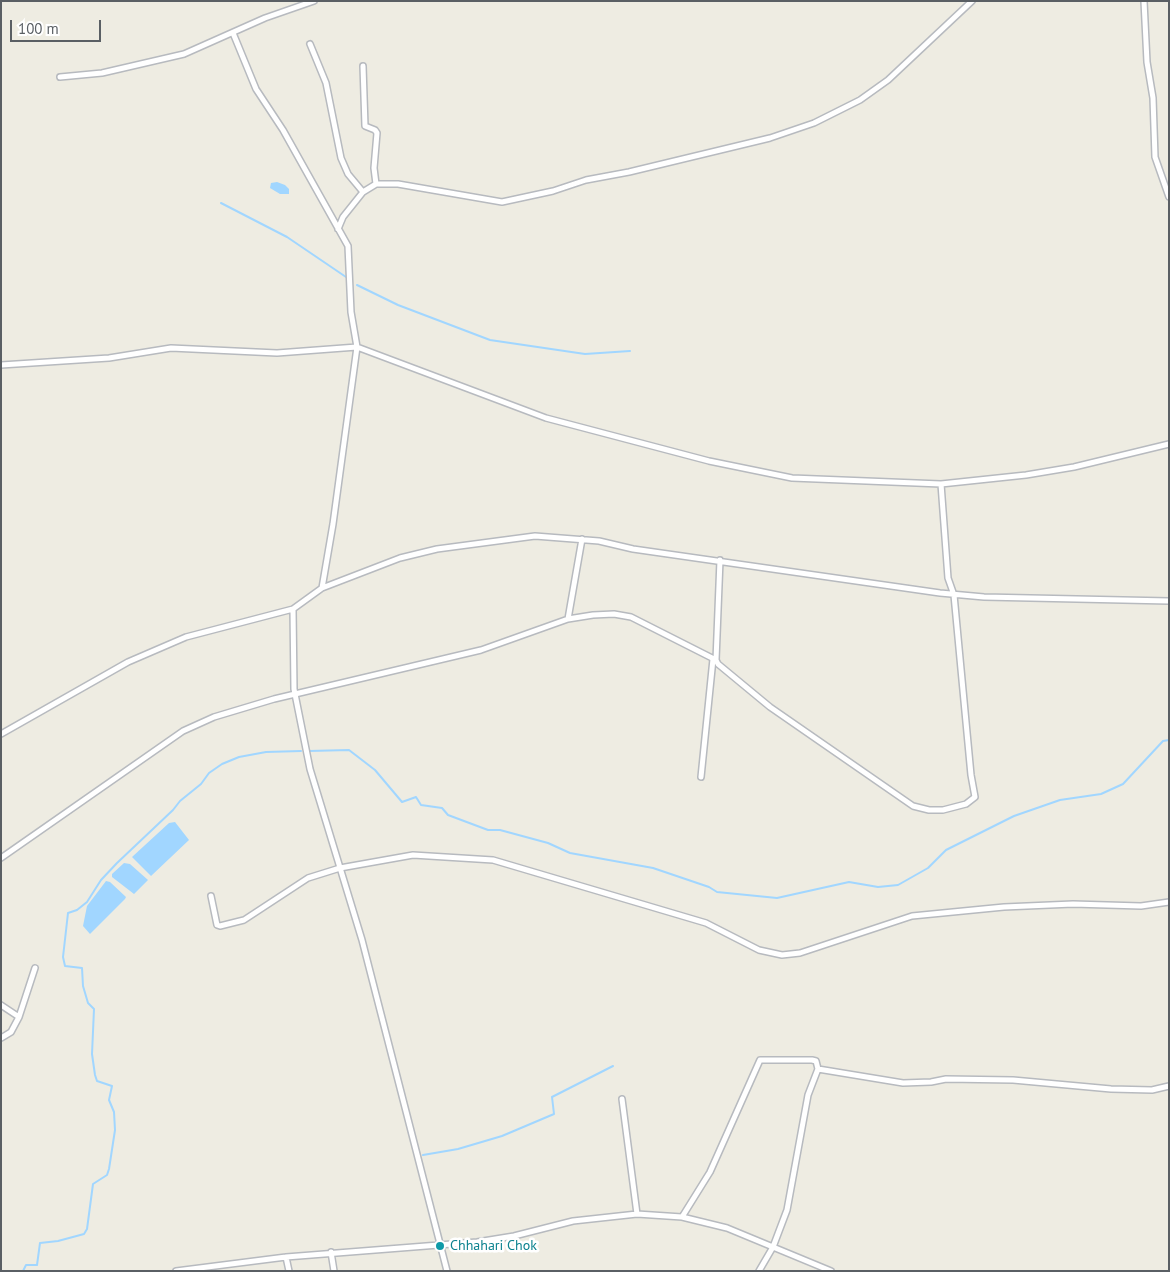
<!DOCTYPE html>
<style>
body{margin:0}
#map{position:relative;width:1170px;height:1272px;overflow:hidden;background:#eeece2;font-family:"PT Sans",sans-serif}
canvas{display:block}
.frame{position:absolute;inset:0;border:2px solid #5a5f64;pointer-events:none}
.scale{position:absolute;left:10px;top:20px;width:91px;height:22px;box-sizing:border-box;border:2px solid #5a5f64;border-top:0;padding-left:6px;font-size:15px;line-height:18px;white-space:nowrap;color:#5a5f64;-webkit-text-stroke:4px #fff;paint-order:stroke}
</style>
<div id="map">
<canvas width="1170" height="1272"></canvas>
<div class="frame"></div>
<div class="scale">100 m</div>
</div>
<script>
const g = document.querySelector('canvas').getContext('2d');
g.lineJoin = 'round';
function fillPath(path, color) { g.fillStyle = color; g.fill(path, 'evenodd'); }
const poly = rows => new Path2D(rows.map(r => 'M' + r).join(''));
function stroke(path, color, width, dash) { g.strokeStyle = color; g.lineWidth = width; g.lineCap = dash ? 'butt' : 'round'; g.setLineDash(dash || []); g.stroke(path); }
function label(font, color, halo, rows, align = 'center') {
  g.font = font + ' "PT Sans",sans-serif'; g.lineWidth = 5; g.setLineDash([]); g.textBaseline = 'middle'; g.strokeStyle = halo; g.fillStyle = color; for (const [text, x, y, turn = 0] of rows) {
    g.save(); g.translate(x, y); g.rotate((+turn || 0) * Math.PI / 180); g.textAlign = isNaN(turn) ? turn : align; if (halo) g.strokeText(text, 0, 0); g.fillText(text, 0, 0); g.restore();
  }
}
fillPath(poly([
 [277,182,285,185,289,189,289,194,280,194,270,188,271,183],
 [175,822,189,840,151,876,132,857,169,823],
 [124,863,130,864,148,880,134,894,112,877,112,874],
 [106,881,110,882,126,897,125,899,90,934,83,926,87,906]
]), '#a1d6ff');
stroke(poly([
 [221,203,287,237,346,277],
 [357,285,398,305,490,340,585,354,630,351],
 [309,751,349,750,375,770,402,802,416,797,421,805,442,808,448,815,488,830,500,830,548,843,570,853,653,868,709,887,717,892,777,898,849,882,878,887,898,885,928,868,946,850,1014,816,1060,800,1101,794,1123,784,1163,741,1169,740],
 [423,1155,458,1149,502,1136,554,1114,552,1097,613,1066],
 [23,1271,26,1265,37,1265,40,1243,58,1241,84,1234,87,1229,93,1184,107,1175,109,1169,115,1130,114,1112,109,1100,112,1086,97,1081,95,1075,92,1054,94,1009,88,1003,83,986,82,968,65,966,63,957,68,913,77,910,87,902,101,880,117,863,173,810,180,801,201,784,209,773,222,764,239,757,266,752,301,751]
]), '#a1d6ff', 2);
const street = poly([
 [1144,1,1147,62,1153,98,1155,157,1169,197],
 [233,33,256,89,283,130,348,246,351,312,357,347,333,524,322,588,293,609,294,689,310,769,362,940,447,1271],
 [310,44,326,83,341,158,348,174,363,192],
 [363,66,365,126,375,130,377,133,374,168,376,184],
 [60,77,102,73,184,54,265,18,314,1],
 [338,229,343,217,363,192,376,184,398,184,502,202,553,191,586,180,629,172,770,138,814,123,860,100,888,80,972,1],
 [1,365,109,358,171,348,277,353,357,347,546,418,709,461,792,478,941,484,1026,475,1074,467,1169,444],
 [720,560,716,660,718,664,770,707,913,806,929,810,943,810,966,804,975,797,971,775,954,595,948,578,941,484],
 [322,588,400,558,437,549,535,536,599,541,633,549,940,593,984,597,1169,601],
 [568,619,582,539],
 [1,734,128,662,186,637,293,609],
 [701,777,713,659],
 [1,858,183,731,214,717,274,699,481,650,568,619,593,615,614,614,631,617,716,660],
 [211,896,217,925,220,926,244,920,308,878,340,868,413,855,493,860,706,923,759,950,782,955,800,953,912,916,1004,907,1073,904,1141,906,1169,902],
 [1,1005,19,1017],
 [1,1038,11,1032,19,1017,35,968],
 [622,1099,637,1214],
 [682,1217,710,1172,760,1060,812,1060,816,1061,818,1069],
 [331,1252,334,1271],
 [286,1257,289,1271],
 [176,1271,286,1257,477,1242,514,1236,573,1221,637,1214,682,1217,727,1228,831,1271],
 [759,1271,773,1247,787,1210,808,1095,818,1069,903,1083,931,1082,946,1079,1013,1080,1111,1089,1152,1090,1169,1086]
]);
stroke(street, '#b7babf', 8);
stroke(street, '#fff', 5);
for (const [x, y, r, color] of [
 [440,1246,5,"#0f9aa8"]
]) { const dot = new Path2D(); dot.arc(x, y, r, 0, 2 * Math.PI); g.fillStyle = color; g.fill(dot); stroke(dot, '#fff', 2); }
label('14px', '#0d838f', '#fff', [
 ["Chhahari Chok",450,1246]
], 'left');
</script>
